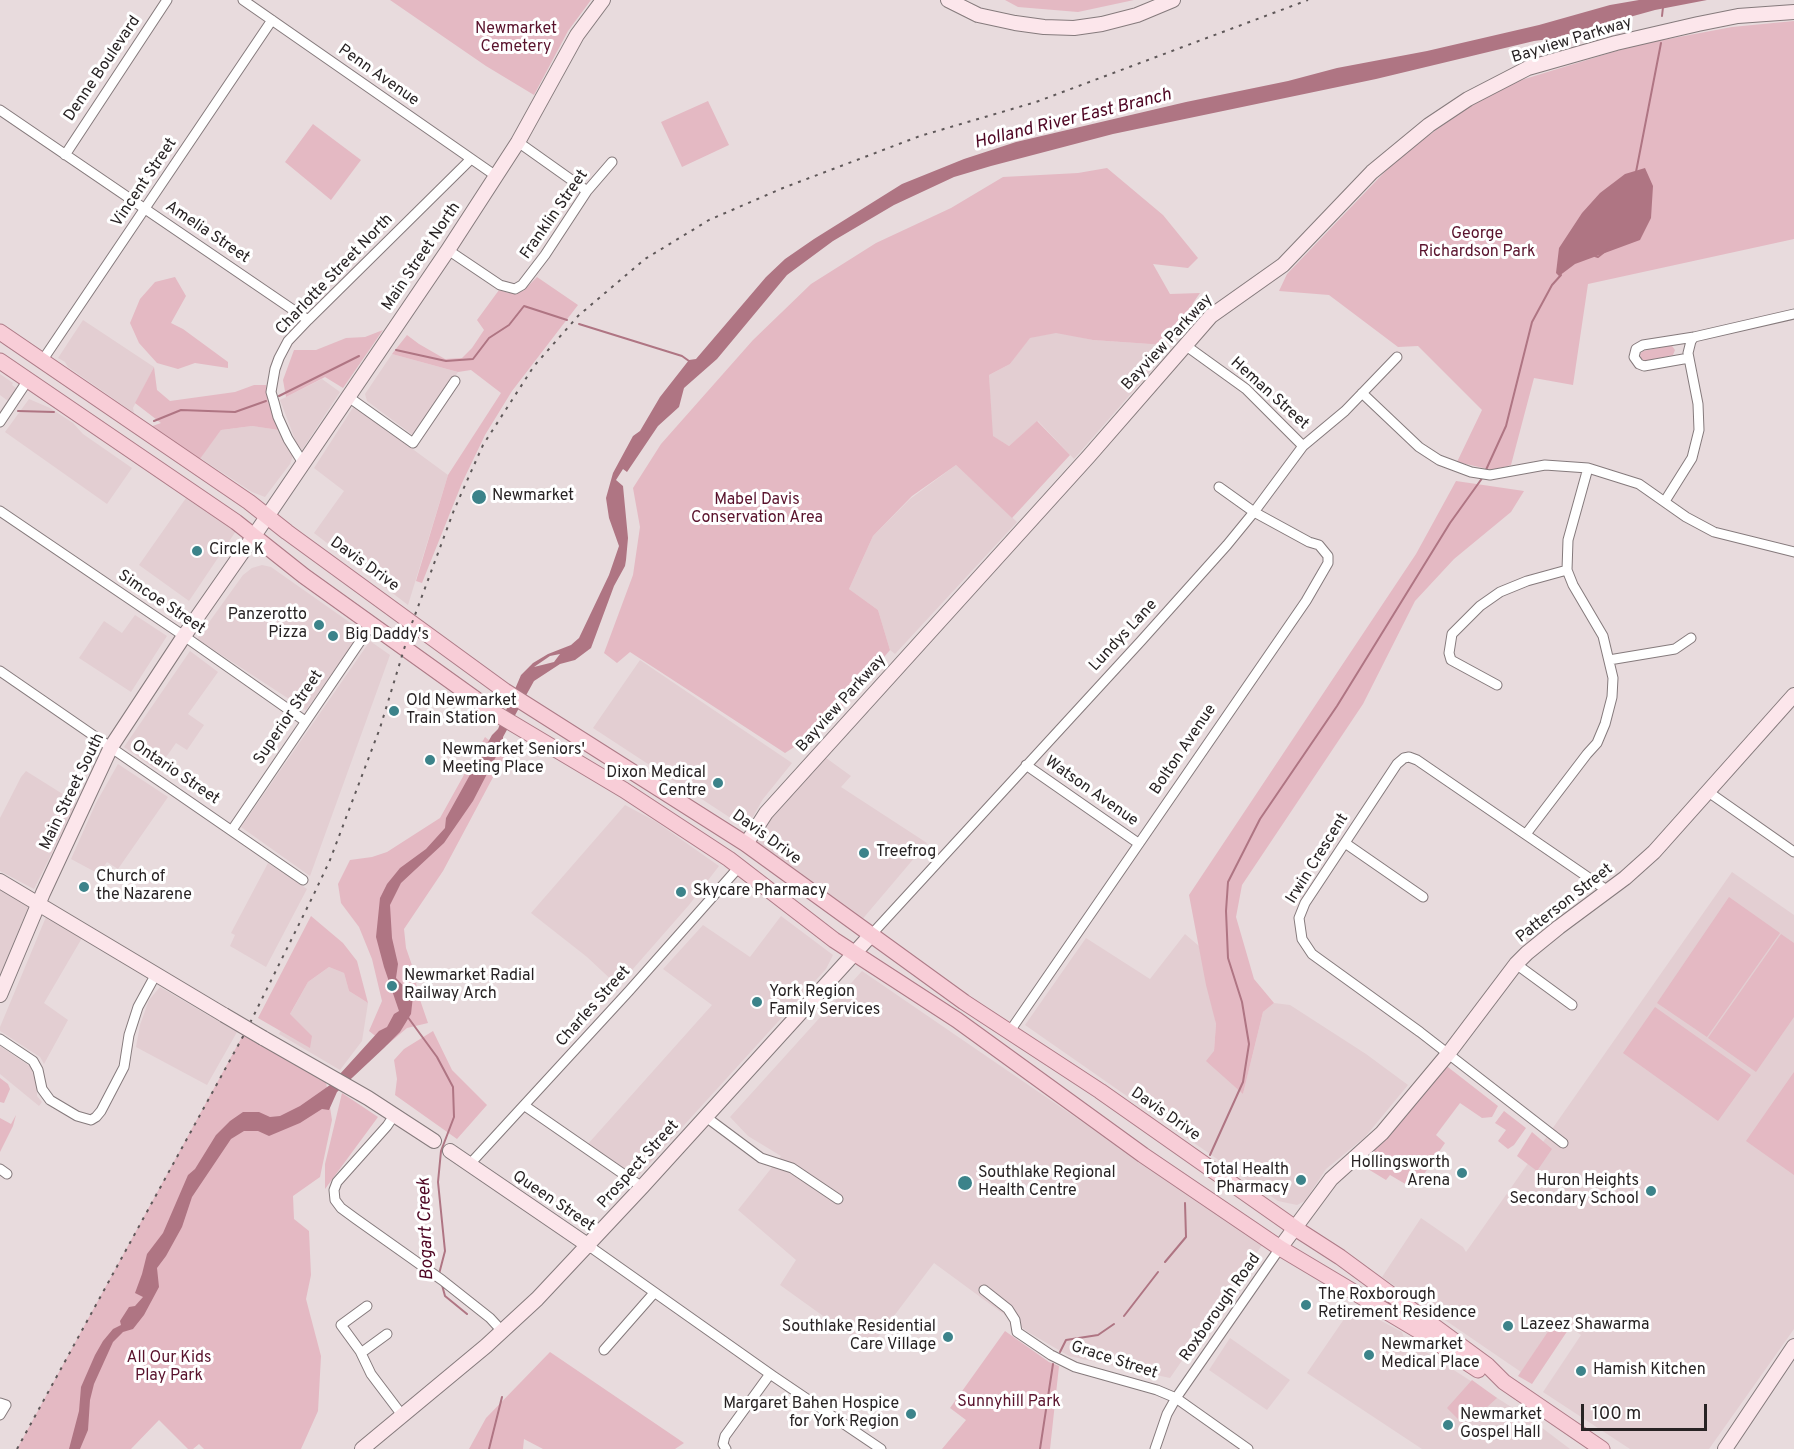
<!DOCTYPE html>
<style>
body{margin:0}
#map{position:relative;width:1794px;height:1449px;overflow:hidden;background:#e8dbdd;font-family:Overpass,sans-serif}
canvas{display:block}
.scale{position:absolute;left:1581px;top:1404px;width:126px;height:27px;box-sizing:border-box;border:3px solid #282324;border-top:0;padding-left:8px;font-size:18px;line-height:21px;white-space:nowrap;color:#282324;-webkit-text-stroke:4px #fff;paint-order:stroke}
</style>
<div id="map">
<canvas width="1794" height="1449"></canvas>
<div class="scale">100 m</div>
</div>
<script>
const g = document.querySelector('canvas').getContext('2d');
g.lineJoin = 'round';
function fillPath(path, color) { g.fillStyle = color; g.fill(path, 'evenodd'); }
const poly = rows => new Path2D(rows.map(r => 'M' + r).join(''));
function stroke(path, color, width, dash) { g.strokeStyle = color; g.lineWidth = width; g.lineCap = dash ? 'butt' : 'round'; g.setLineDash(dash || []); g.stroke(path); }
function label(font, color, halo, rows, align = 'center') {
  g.font = font + ' Overpass,sans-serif'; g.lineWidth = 6; g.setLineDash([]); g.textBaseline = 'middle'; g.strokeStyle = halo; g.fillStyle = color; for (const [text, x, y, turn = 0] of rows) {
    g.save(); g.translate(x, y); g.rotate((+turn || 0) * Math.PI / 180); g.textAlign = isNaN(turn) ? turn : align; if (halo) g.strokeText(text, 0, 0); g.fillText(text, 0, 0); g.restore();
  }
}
fillPath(poly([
 [83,320,154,367,133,408,134,413,68,367,65,362,58,358],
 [1056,332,1093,340,1165,345,1170,349,1074,459,1038,421,1009,446,992,436,989,375,1010,364,1029,338],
 [392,354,458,372,414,436,367,401,365,394],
 [0,374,13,383,12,385,16,388,8,401,0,395],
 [322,379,340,392,302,450,296,442,280,400],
 [29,399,50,408,73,423,83,434,132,468,107,504,5,432],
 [354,406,448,475,408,605,314,533,344,491,314,468],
 [252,426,279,430,293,455,290,464,265,497,252,492,200,458,221,430],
 [956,465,1017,522,895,654,890,650,878,610,849,589,873,536,910,499],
 [186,498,236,531,189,601,139,565],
 [262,565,271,567,362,631,306,710,197,639,243,575,252,568],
 [135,615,167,636,131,692,79,658,104,621,122,633],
 [370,641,390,655,310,876,241,827],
 [190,651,218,672,188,714,204,725,187,750,176,743,157,770,124,747],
 [640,660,792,763,763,799,751,820,749,830,593,728],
 [822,755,851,776,841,787,927,843,860,922,755,846,755,837],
 [118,764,168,797,118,869,107,862,99,874,71,859,96,803],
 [26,771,77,803,34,889,0,871,0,818,21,777],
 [625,805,655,821,719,866,689,905,618,986,587,957,531,913],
 [268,863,307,889,266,967,230,946,235,935,231,933],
 [1732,872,1794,915,1794,1329,1709,1449,1630,1449,1543,1392,1581,1335,1557,1318,1521,1372,1382,1277,1421,1218,1463,1247,1466,1252],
 [0,890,30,903,0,977],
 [781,916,833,955,826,969,636,1178,587,1145,712,1005,663,969,703,925,750,957],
 [46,917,82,938,44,1003,68,1020,44,1064,40,1057,0,1031,0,1027],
 [1185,934,1199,946,1216,1024,1214,1051,1243,1094,1263,1012,1274,1003,1290,1005,1366,1054,1408,1085,1365,1137,1326,1169,1305,1201,1297,1205,1278,1201,1253,1184,1025,1025,1086,938,1150,979],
 [329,967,344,973,349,991,368,1003,362,1041,340,1070,279,1034,308,982],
 [862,971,1262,1245,1170,1378,1069,1356,1028,1332,934,1263,869,1349,780,1285,796,1260,738,1210,781,1156,748,1136,730,1117],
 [160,987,237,1032,207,1085,136,1047,140,1025,149,1000],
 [0,1046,31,1067,37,1086,37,1096,42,1102,39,1106,0,1074],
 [1353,1306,1402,1332,1404,1338,1533,1421,1570,1449,1422,1449,1307,1373],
 [1230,1338,1290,1380,1267,1410,1209,1370]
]), '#e3ced2');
fillPath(poly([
 [390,0,591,0,568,31,534,95,486,66],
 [1005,0,1134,0,1078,12,1018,7],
 [1794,21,1794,239,1588,284,1573,385,1534,378,1511,465,1492,470,1457,462,1482,410,1418,346,1398,347,1329,295,1279,291,1287,274,1398,158,1473,103,1518,81,1636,45,1732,27],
 [708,101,729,145,682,167,661,122],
 [313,124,361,160,331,200,285,162],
 [1107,168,1163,215,1198,258,1188,268,1153,264,1170,294,1200,293,1193,303,1186,328,1165,345,1093,340,1056,333,1030,338,1010,364,989,375,993,436,1009,446,1037,421,1070,455,1012,518,956,465,912,496,873,536,849,589,878,610,890,650,825,727,785,753,630,652,617,663,604,653,633,575,640,527,633,488,661,444,753,340,811,284,876,243,951,208,1003,177,1078,173],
 [175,277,186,296,171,323,183,329,228,362,228,368,195,363,178,369,157,363,139,343,130,323,140,299,155,282],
 [537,277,578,305,512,391,485,435,462,483,422,583,416,581,448,475,501,393,471,370,458,372,392,354,407,335,419,344,445,359,462,358,472,348,484,330,477,320,499,290,509,293,523,291],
 [383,330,343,388,325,377,286,397,283,380,294,350,316,350,346,338,365,337],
 [1668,346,1672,346,1675,350,1673,355,1645,361,1641,359,1640,354,1643,351],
 [154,367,157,390,170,401,235,392,254,385,266,385,279,430,252,426,221,430,197,463,147,428,161,423,135,403],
 [1456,481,1524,491,1511,512,1454,559,1415,601,1363,704,1242,885,1236,917,1254,979,1274,1003,1263,1012,1243,1094,1206,1061,1214,1051,1216,1024,1206,985,1189,895,1416,554],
 [485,737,507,755,499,766,443,871,404,929,406,948,414,971,418,994,428,1023,407,1028,387,1045,369,1031,382,1001,372,959,359,927,341,903,338,884,350,860,372,857,387,852,440,818],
 [1729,897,1780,933,1707,1037,1657,1003],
 [311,916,343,943,357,961,368,1003,349,991,344,973,329,967,308,982,290,1014,312,1036,310,1048,258,1018],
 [1781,934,1794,943,1794,1017,1756,1072,1708,1038],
 [1655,1007,1751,1075,1718,1121,1623,1053],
 [433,1031,452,1070,487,1105,457,1139,395,1095,397,1079,394,1060,404,1049],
 [243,1035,326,1082,332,1120,320,1177,293,1196,294,1219,309,1231,311,1275,306,1299,321,1356,318,1411,301,1449,204,1449,199,1444,193,1449,188,1449,159,1420,131,1449,17,1449],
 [1444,1064,1498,1106,1492,1117,1482,1118,1460,1103,1436,1135,1445,1143,1416,1186,1409,1182,1407,1185,1390,1175,1386,1180,1358,1163,1381,1143],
 [1794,1072,1794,1175,1746,1141],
 [0,1078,8,1084,10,1089,4,1103,0,1102],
 [342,1093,378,1117,325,1189,325,1164],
 [1504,1111,1526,1128,1514,1145,1508,1149,1498,1141,1506,1130,1495,1123],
 [16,1115,13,1126,0,1152,0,1118,11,1124],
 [1532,1132,1552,1149,1537,1171,1517,1156],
 [1557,1318,1570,1327,1532,1384,1518,1376],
 [1005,1331,1049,1362,1059,1366,1050,1449,942,1449,966,1420,950,1408],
 [550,1352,684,1443,675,1449,543,1449,524,1439,523,1449,469,1449,486,1418],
 [1472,1380,1497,1398,1487,1407,1476,1407,1462,1423,1447,1408]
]), '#e4b9c3');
fillPath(poly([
 [1639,0,1707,0,1655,10,1590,28,1571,36,1534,41,1376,79,1113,134,991,166,954,177,894,205,833,241,787,275,717,359,684,388,679,407,658,426,627,472,623,469,616,480,623,486,628,538,626,560,625,566,614,586,591,648,575,660,560,664,534,681,503,737,503,743,473,801,444,843,401,883,390,905,392,938,398,964,396,978,413,996,411,1014,400,1032,384,1048,337,1092,329,1110,322,1109,300,1123,269,1136,258,1131,244,1131,231,1139,192,1197,182,1227,166,1256,157,1268,159,1287,144,1315,133,1329,123,1332,113,1342,94,1384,90,1400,88,1430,80,1449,69,1449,79,1411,81,1387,95,1355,103,1341,113,1329,121,1325,120,1321,129,1307,135,1306,143,1297,135,1293,142,1274,147,1254,163,1233,188,1175,195,1169,216,1135,230,1121,243,1112,259,1112,270,1117,280,1116,300,1106,330,1085,379,1031,387,1027,394,1014,399,1011,384,967,376,937,380,898,387,884,400,868,426,849,445,828,446,818,492,735,498,729,521,675,533,663,548,654,571,645,579,638,609,575,619,546,609,518,606,498,613,473,633,436,640,431,660,397,689,360,696,359,766,277,785,259,814,239,902,184,964,159,1016,142,1186,102,1288,81,1337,68,1427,51,1539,25,1610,5],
 [560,654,554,662,534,667,550,656],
 [1645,168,1653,186,1651,218,1640,240,1575,264,1559,276,1556,273,1559,248,1582,213,1600,193,1625,174]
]), '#af7583');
stroke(poly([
 [1662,16,1663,7],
 [1636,172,1661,43],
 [1595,256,1598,257,1608,249],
 [579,324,682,356,689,361],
 [396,350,446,361,473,359,489,338,509,325,524,306,567,320],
 [279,396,359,356],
 [18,411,54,412],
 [154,421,181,410,235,412,266,401],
 [1485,472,1506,426,1532,322,1552,285,1561,275],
 [407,1016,437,1057,453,1087,454,1117,441,1151,438,1182,445,1251,439,1274],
 [1210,1155,1243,1082,1249,1044,1242,1002,1228,958,1226,911,1228,882,1260,819,1337,706,1450,523,1483,477],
 [1165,1262,1186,1237,1185,1203],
 [442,1285,445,1296,467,1314],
 [1124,1316,1158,1272],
 [1060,1352,1066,1340,1098,1335,1114,1324],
 [489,1449,502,1397],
 [1040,1449,1053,1364]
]), '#af7583', 2);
const street = poly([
 [243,0,496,176],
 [0,110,308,320],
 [518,142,587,191],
 [65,155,167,0],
 [448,250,500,285,515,289,522,285,545,255,587,191,612,162],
 [1185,345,1246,389,1303,446],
 [1689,358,1644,366,1639,364,1634,357,1636,349,1643,345,1694,337,1794,314],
 [42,361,272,20],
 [1362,393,1419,447,1439,460,1471,472,1490,475,1545,465,1588,468,1639,484,1686,517,1714,532,1794,552],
 [347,396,413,443,455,381],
 [0,422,28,380],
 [303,463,288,439,278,417,274,402,271,392,275,369,279,358,288,341,308,320,471,159],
 [1665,501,1692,458,1699,430,1698,404,1688,353,1691,341,1694,337],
 [0,511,184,636,305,721],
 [1609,660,1675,649,1691,638],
 [0,671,303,880],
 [1497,685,1451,660,1449,653,1452,634,1480,606,1500,592,1527,581,1567,570],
 [1026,765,1138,843],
 [1707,791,1794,852],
 [232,830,372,624],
 [1526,834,1587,754,1597,743,1605,724,1612,697,1613,678,1603,636,1573,585,1567,570,1568,540,1588,468],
 [1345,843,1423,897],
 [871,935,1141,641,1227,545,1254,512,1303,446,1345,411,1397,357],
 [1516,964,1572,1005],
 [1010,1031,1306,601,1328,563,1328,556,1319,545,1309,542,1254,512,1219,487],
 [0,1039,33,1061,38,1070,42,1089,50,1100,77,1116,91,1120,96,1117,101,1111,124,1067,129,1035,138,1007,156,974],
 [525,1106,642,1187],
 [395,1114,387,1126,337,1182,334,1190,335,1200,341,1208,356,1219,442,1280,490,1318,502,1331],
 [706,1117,761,1158,792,1168,838,1199],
 [1563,1143,1420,1032,1312,954,1302,939,1299,918,1305,903,1397,764,1404,758,1409,757,1417,760,1608,891],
 [469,1165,629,991,739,867],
 [0,1169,7,1174],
 [589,1246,773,1376,881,1449],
 [984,1290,1008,1309,1015,1320,1017,1332,1051,1355,1075,1367,1157,1390,1176,1398,1248,1449],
 [367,1306,341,1325,360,1351,371,1374,402,1415],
 [604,1350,654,1293],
 [361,1353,387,1334],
 [0,1403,6,1405,0,1415],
 [726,1449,723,1444,725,1436,770,1374],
 [1155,1449,1167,1414,1176,1398,1280,1248]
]);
const secondary = poly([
 [948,0,978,15,1015,23,1044,27,1074,28,1102,24,1137,15,1173,0],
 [746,844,766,813,1089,456,1211,316,1283,265,1372,172,1429,125,1468,99,1528,68,1616,43,1698,24,1738,16,1794,12],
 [0,881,224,1015],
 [0,995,43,893,111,747,184,636,260,527,448,250,518,142,577,35,603,0],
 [263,1038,368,1098,434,1141],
 [450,1151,589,1246],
 [1280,1248,1331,1179,1382,1133,1448,1054,1516,964,1527,953,1559,927,1625,878,1654,852,1794,695],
 [362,1449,486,1346,537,1299,642,1187,871,935],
 [1725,1449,1794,1346]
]);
const primary = poly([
 [0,332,249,502,287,532,505,691,746,844,964,1002,1100,1091,1295,1228,1340,1257,1487,1365,1504,1382,1602,1449],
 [0,361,236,522,304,576,495,713,624,790,729,859,834,940,957,1020,1143,1155,1280,1248,1419,1331,1478,1370]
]);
stroke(street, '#857a7c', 11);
stroke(secondary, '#857a7c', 16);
stroke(primary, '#ad7b87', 17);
stroke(street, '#fff', 9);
stroke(secondary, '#fce6eb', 14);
stroke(primary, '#f8cdd7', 15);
stroke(poly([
 [17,1449,246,1031,313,896,330,860,380,728,412,623,454,510,483,445,534,366,578,316,645,259,709,220,783,188,920,136,1036,102,1308,0]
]), '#5f5859', 2, [3, 6]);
const secondaryBridge = poly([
 [224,1015,263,1038]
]);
stroke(secondaryBridge, '#857a7c', 16, []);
stroke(secondaryBridge, '#fce6eb', 14);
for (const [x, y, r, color] of [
 [479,497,8,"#3c838a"],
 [197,551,6,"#3c838a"],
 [319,625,6,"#3c838a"],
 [333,636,6,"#3c838a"],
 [394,711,6,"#3c838a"],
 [430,760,6,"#3c838a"],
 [718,783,6,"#3c838a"],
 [864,853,6,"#3c838a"],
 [84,887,6,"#3c838a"],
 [681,892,6,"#3c838a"],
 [392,986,6,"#3c838a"],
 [757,1002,6,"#3c838a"],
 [1462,1173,6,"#3c838a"],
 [1301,1180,6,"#3c838a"],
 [965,1183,8,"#3c838a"],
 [1651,1191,6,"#3c838a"],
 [1306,1305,6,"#3c838a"],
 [1508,1326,6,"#3c838a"],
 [948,1337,6,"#3c838a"],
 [1369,1355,6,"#3c838a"],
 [1581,1371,6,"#3c838a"],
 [911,1414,6,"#3c838a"],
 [1448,1425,6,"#3c838a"]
]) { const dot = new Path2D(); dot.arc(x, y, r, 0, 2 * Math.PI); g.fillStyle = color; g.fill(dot); stroke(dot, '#fff', 2); }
label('16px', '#59122c', '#fff', [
 ["Newmarket",516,30],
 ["Cemetery",516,48],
 ["George",1477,235],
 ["Richardson Park",1477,253],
 ["Mabel Davis",757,501],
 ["Conservation Area",757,519],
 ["All Our Kids",169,1359],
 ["Play Park",169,1377],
 ["Sunnyhill Park",1009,1403]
]);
label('16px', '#282324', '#fff', [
 ["Bayview Parkway",1572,41,-17],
 ["Denne Boulevard",103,69,-56],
 ["Penn Avenue",378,76,35],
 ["Vincent Street",145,183,-56],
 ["Franklin Street",555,215,-55],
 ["Amelia Street",207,233,34],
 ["Main Street North",422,257,-56],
 ["Charlotte Street North",335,275,-46],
 ["Bayview Parkway",1168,343,-47],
 ["Heman Street",1269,394,42],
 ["Davis Drive",364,565,36],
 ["Simcoe Street",161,603,34],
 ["Lundys Lane",1124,636,-47],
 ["Bayview Parkway",842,704,-48],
 ["Superior Street",289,718,-56],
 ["Bolton Avenue",1184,750,-56],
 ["Ontario Street",175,773,34],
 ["Main Street South",73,792,-64],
 ["Watson Avenue",1091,792,35],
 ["Davis Drive",766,838,36],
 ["Irwin Crescent",1318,859,-58],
 ["Patterson Street",1565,904,-38],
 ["Charles Street",594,1007,-48],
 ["Davis Drive",1165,1115,35],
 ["Prospect Street",639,1165,-48],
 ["Queen Street",553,1202,34],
 ["Roxborough Road",1221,1308,-55],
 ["Grace Street",1114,1361,18]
]);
label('16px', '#282324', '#fff', [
 ["Newmarket",492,497],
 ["Circle K",209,551],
 ["Panzerotto",307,616,"right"],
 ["Pizza",307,634,"right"],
 ["Big Daddy's",345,636],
 ["Old Newmarket",406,702],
 ["Train Station",406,720],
 ["Newmarket Seniors'",442,751],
 ["Meeting Place",442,769],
 ["Dixon Medical",706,774,"right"],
 ["Centre",706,792,"right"],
 ["Treefrog",876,853],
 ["Church of",96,878],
 ["the Nazarene",96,896],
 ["Skycare Pharmacy",693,892],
 ["Newmarket Radial",404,977],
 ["Railway Arch",404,995],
 ["York Region",769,993],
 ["Family Services",769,1011],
 ["Hollingsworth",1450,1164,"right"],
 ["Arena",1450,1182,"right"],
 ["Total Health",1289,1171,"right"],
 ["Pharmacy",1289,1189,"right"],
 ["Southlake Regional",978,1174],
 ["Health Centre",978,1192],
 ["Huron Heights",1639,1182,"right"],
 ["Secondary School",1639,1200,"right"],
 ["The Roxborough",1318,1296],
 ["Retirement Residence",1318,1314],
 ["Lazeez Shawarma",1520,1326],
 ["Southlake Residential",936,1328,"right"],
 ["Care Village",936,1346,"right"],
 ["Newmarket",1381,1346],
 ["Medical Place",1381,1364],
 ["Hamish Kitchen",1593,1371],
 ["Margaret Bahen Hospice",899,1405,"right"],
 ["for York Region",899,1423,"right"],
 ["Newmarket",1460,1416],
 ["Gospel Hall",1460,1434]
], 'left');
label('italic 18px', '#4f0623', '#fff', [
 ["Holland River East Branch",1073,120,-14],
 ["Bogart Creek",427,1229,-92]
]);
</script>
